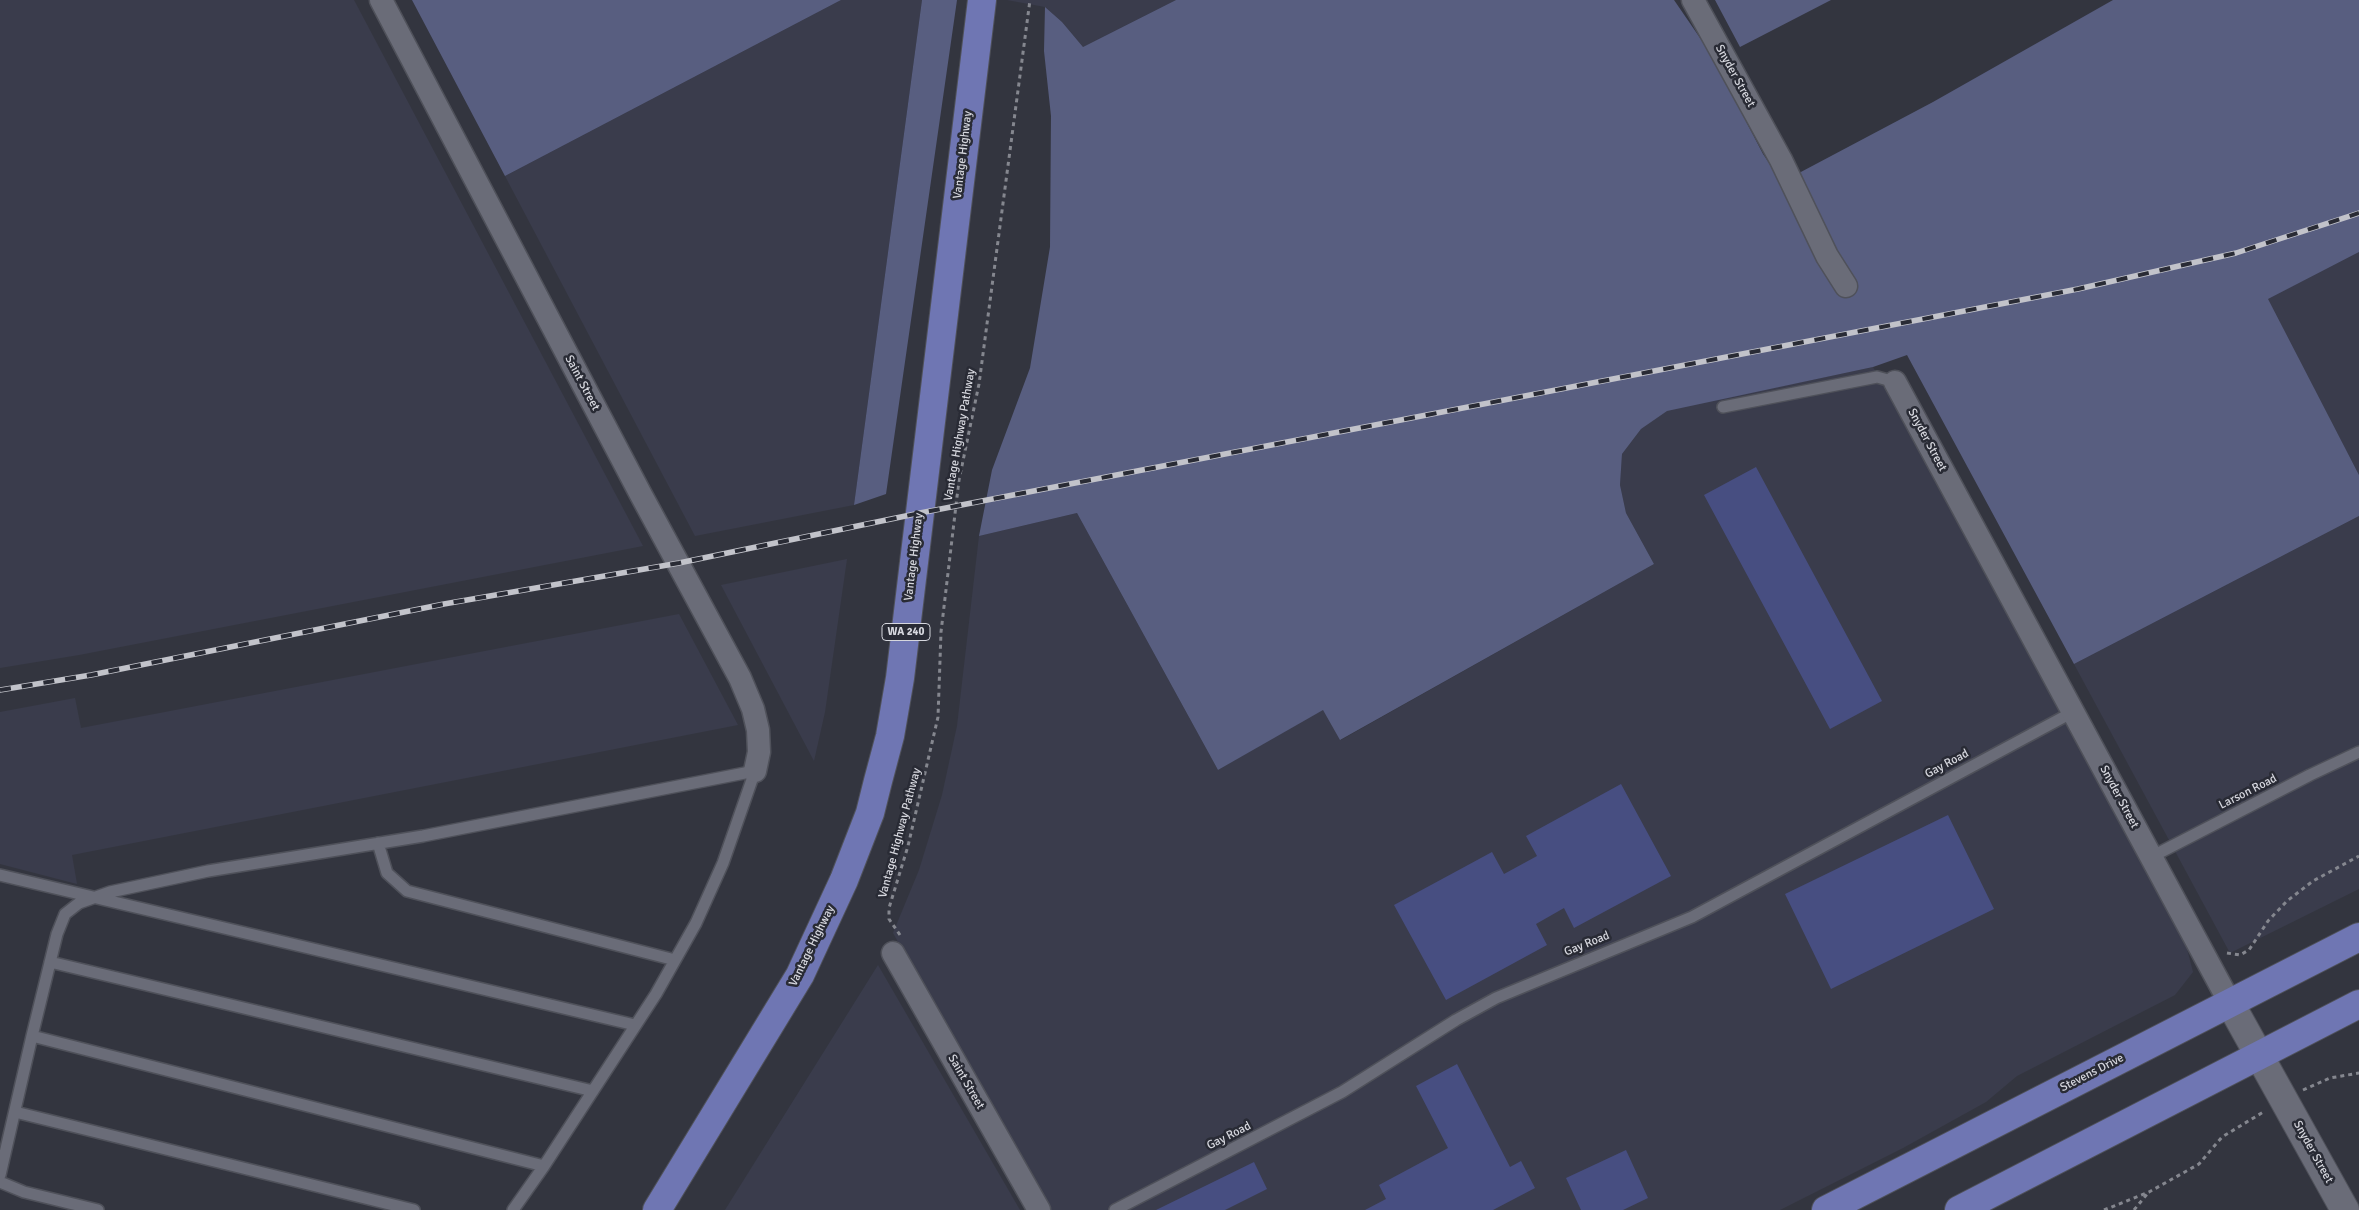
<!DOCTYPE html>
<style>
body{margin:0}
canvas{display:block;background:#33353f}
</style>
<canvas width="2359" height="1210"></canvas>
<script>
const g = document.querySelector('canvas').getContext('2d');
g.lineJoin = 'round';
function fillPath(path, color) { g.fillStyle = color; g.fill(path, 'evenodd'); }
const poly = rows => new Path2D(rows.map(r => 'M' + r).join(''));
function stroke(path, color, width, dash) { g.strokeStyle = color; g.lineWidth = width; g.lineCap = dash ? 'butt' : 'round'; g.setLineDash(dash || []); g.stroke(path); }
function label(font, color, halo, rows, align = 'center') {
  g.font = font + ' Signika,sans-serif'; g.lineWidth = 5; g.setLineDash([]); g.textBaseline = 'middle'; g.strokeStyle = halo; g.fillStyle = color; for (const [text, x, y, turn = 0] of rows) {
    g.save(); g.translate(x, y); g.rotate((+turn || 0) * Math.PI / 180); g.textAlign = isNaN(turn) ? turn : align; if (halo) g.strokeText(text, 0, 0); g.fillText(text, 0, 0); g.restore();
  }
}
fillPath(poly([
 [0,0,354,0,643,546,79,655,0,668],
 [841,0,922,0,854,505,695,536,505,176],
 [1007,0,1176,0,1083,47,1062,22,1045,7],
 [2359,252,2359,475,2267,299],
 [1873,367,2186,945,2193,972,2175,995,2017,1076,1986,1102,1903,1148,1780,1210,1050,1210,893,933,919,870,942,795,957,726,979,536,1077,513,1218,770,1323,709,1341,740,1654,564,1626,513,1620,485,1622,454,1641,429,1667,410],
 [2359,516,2359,889,2230,953,2074,664],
 [847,559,825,712,814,761,721,585],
 [679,614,738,725,72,855,77,884,0,864,0,712,75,698,81,728],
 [878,965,1020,1210,725,1210]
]), '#3a3c4c');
fillPath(poly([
 [412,0,841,0,505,176],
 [922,0,957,0,886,494,854,505],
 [1176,0,1674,0,1711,54,1763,154,1782,182,1933,102,2113,0,2359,0,2359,252,2268,299,2359,475,2359,516,2074,664,1907,355,1873,367,1667,411,1641,429,1622,454,1620,485,1626,513,1654,564,1340,740,1323,710,1218,770,1077,513,979,536,992,470,1030,368,1050,247,1051,116,1044,51,1045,7,1062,22,1083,47],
 [1715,0,1831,0,1740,47]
]), '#585e80');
fillPath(poly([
 [1756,467,1882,701,1830,729,1704,495],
 [1621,784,1671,876,1574,928,1564,908,1536,924,1547,945,1446,1000,1394,905,1492,852,1504,874,1537,856,1526,836],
 [1948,815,1994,909,1831,989,1785,894],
 [1457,1064,1510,1167,1521,1161,1535,1188,1493,1210,1365,1210,1386,1199,1379,1185,1448,1148,1416,1086],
 [1626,1150,1648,1198,1623,1210,1581,1210,1566,1178],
 [1254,1162,1267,1189,1225,1210,1156,1210]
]), '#474e81');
const service = poly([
 [1723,407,1877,377,1895,382],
 [378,843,387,873,407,891,675,960],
 [2151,857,2310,775,2359,752],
 [0,875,635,1025],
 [50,962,593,1091],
 [15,1112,414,1210],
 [0,1175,32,1036,57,934,65,914,79,903,110,892,208,871,423,836,755,771,723,863,696,923,656,994,544,1166,32,1036],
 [0,1182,24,1192,98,1210],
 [513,1210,544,1166],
 [1115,1210,1342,1092,1456,1020,1496,998,1692,917,2073,712]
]);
const minor = poly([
 [381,0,640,493,740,678,753,709,758,730,759,752,755,771],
 [1693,0,1781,160,1827,256,1846,286],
 [1895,382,2230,1003],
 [893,953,1039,1210]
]);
const tertiary = poly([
 [2230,1003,2345,1210]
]);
const primary = poly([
 [657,1210,800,975,844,880,870,813,878,781,890,736,900,678,982,0],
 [1826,1210,2359,937],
 [1959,1210,2359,1004]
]);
stroke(service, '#4f515a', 14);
stroke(minor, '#4f515a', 25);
stroke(tertiary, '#4f515a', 30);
stroke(primary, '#4f515a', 30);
stroke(poly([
 [900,935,889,919,889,908,908,846,938,717,941,632,959,480,979,384,1030,0],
 [2227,953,2240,955,2249,950,2268,921,2287,901,2313,881,2359,856],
 [2303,1090,2330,1078,2359,1073],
 [2104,1210,2149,1192,2199,1164,2222,1137,2265,1111],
 [2134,1210,2148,1193]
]), '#85878f', 3, [4, 4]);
stroke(service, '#6a6c78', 11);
stroke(minor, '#6a6c78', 22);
stroke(tertiary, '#6a6c78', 28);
stroke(primary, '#6f76b3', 28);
const rail = poly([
 [0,690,91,675,444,604,679,563,920,513,2078,289,2236,253,2359,213]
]);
stroke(rail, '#c2c3ca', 5.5);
stroke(rail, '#292b35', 4, [11]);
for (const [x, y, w] of [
 [906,632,48]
]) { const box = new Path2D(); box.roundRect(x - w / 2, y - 8.5, w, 17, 4); g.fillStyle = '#292b35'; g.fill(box); stroke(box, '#d6d7de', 1); }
label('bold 11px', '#d6d7de', null, [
 ["WA 240",906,632]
]);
label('12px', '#d6d7de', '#292b35', [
 ["Snyder Street",1735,76,61],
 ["Vantage Highway",963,155,-83],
 ["Saint Street",582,383,62],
 ["Vantage Highway Pathway",960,435,-80],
 ["Snyder Street",1927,440,62],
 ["Vantage Highway",914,557,-83],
 ["Gay Road",1947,764,-28],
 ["Larson Road",2248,792,-27],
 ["Snyder Street",2119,797,62],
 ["Vantage Highway Pathway",900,833,-75],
 ["Gay Road",1587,944,-22],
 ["Vantage Highway",812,946,-64],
 ["Stevens Drive",2092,1073,-27],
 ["Saint Street",966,1082,60],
 ["Gay Road",1229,1136,-27],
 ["Snyder Street",2313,1152,61]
]);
</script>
